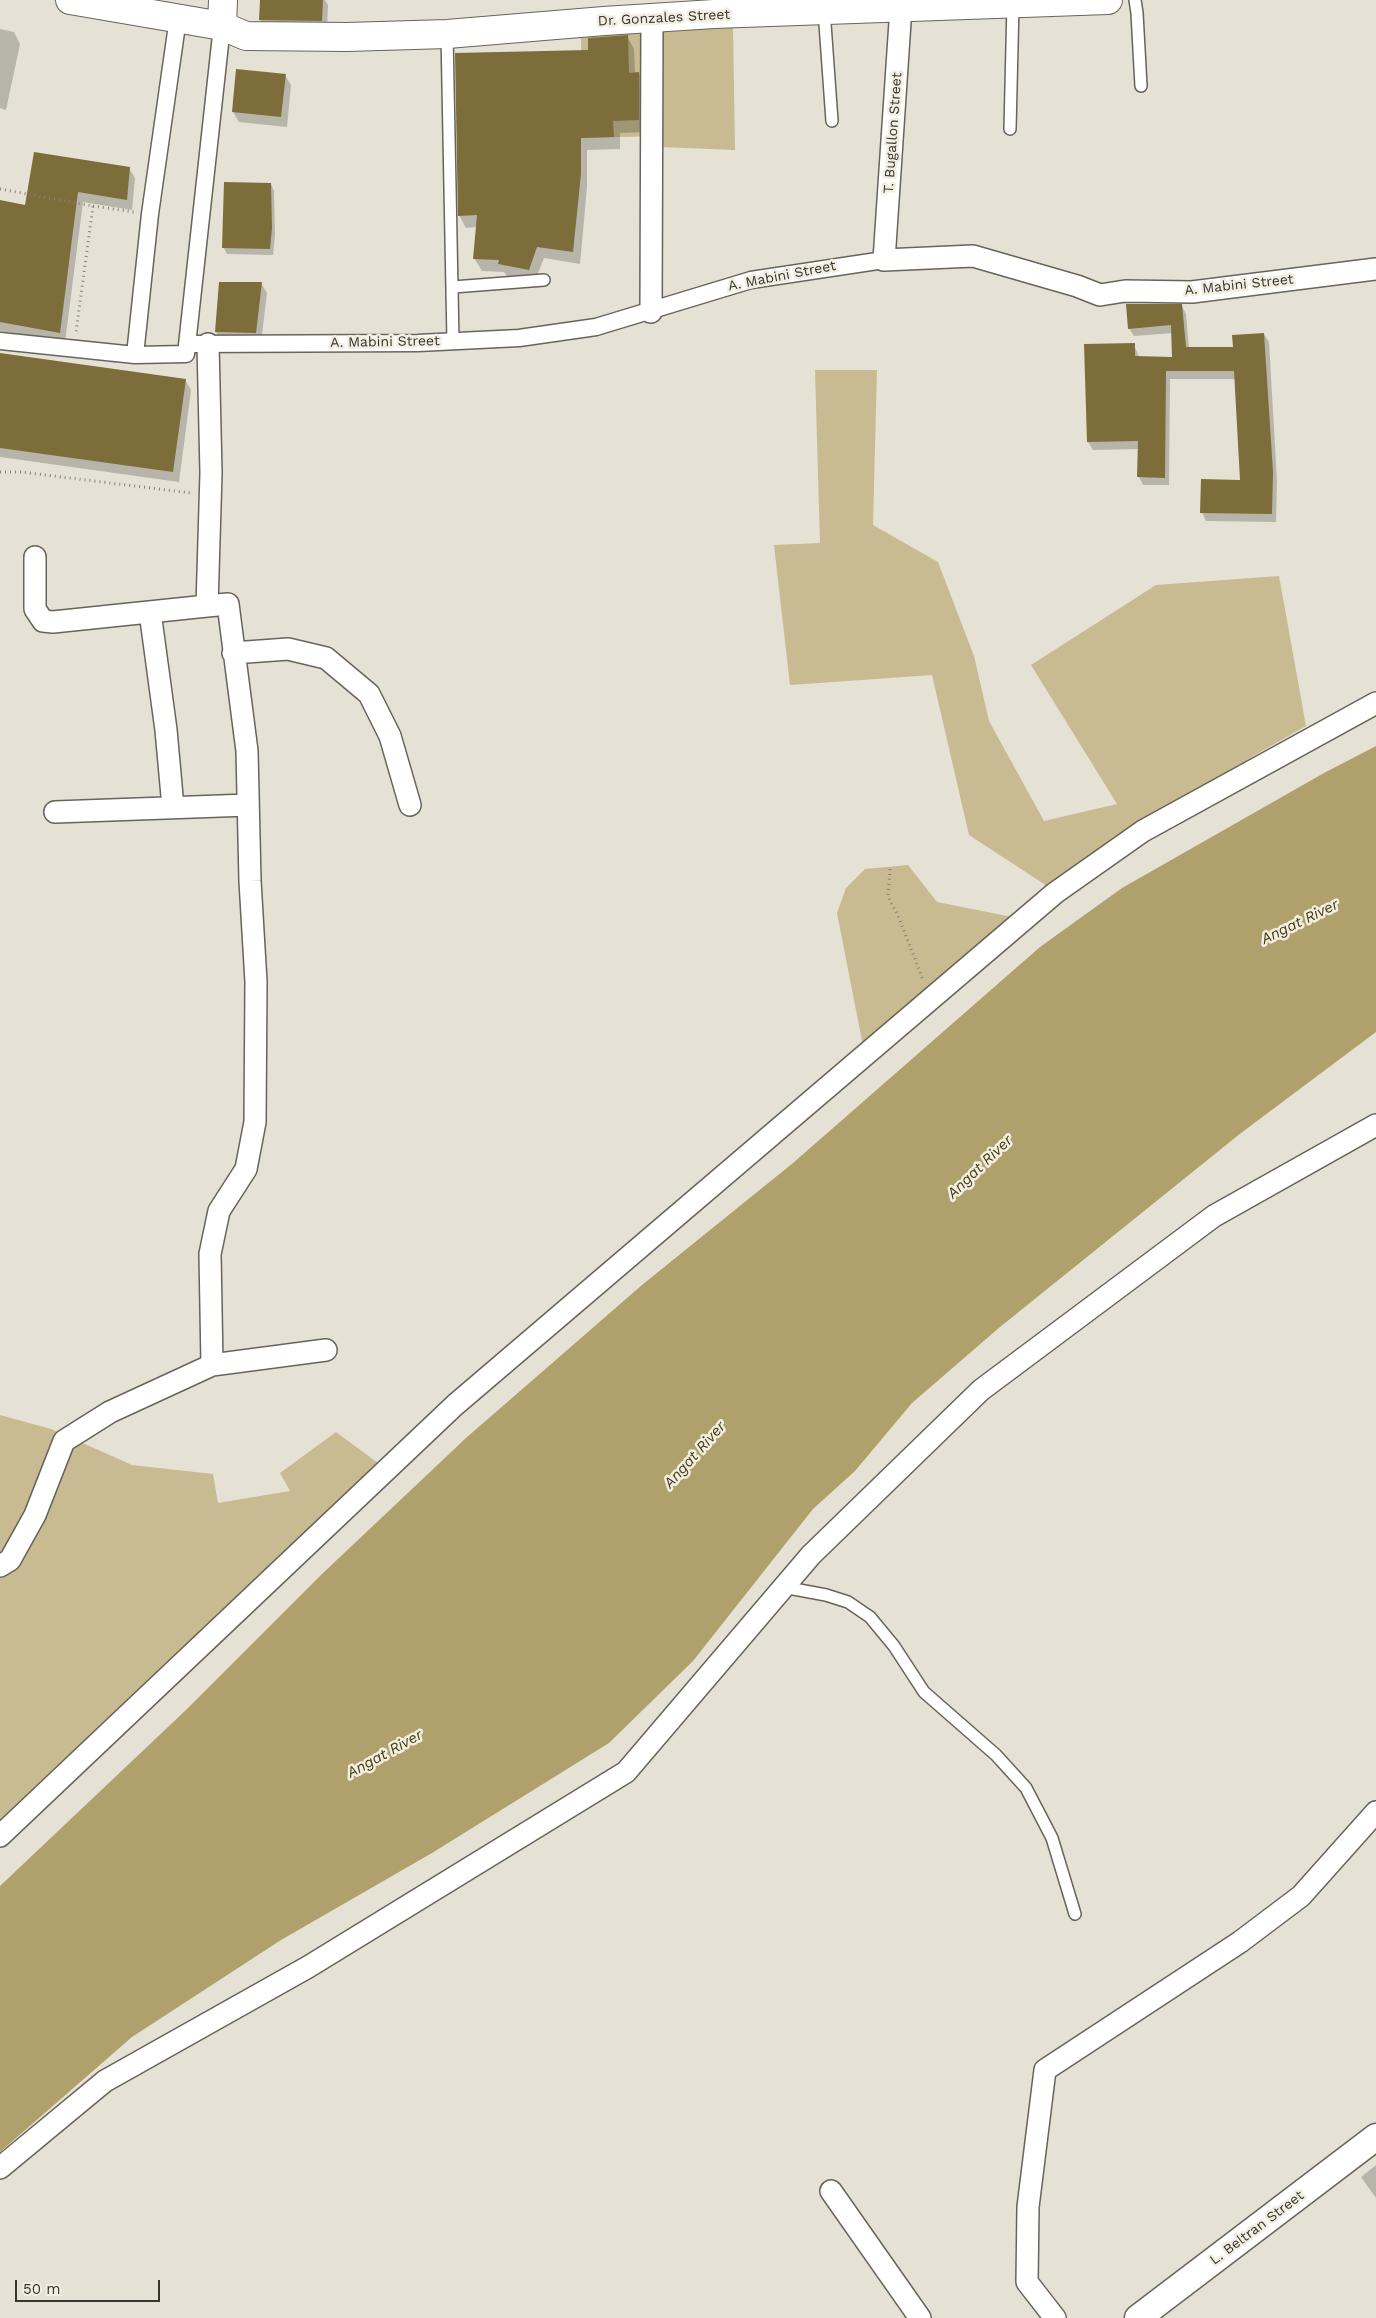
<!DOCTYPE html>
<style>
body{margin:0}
#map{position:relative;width:1376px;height:2318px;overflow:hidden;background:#e5e1d4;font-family:"Work Sans",sans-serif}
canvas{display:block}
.scale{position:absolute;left:15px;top:2280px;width:145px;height:22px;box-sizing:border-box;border:2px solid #373530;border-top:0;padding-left:6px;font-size:15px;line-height:18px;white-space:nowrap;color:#373530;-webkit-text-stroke:4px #f2eee1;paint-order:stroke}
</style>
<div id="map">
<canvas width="1376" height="2318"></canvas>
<div class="scale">50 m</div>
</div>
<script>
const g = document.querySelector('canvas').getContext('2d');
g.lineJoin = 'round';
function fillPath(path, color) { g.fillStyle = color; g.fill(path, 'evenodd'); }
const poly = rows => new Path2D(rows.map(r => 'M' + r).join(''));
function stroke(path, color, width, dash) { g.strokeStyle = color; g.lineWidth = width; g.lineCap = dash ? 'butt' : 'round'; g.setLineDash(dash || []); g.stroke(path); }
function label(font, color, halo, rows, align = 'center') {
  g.font = font + ' "Work Sans",sans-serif'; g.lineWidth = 5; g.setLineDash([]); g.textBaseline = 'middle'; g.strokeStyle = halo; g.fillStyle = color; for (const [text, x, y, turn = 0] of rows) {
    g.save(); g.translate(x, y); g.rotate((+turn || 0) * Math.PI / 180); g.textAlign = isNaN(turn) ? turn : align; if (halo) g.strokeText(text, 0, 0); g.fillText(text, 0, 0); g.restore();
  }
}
fillPath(poly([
 [733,27,735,150,661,147,661,136,582,138,581,35],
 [815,370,877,370,873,525,938,562,974,656,989,721,1044,821,1117,804,1031,665,1156,585,1279,576,1306,726,1255,755,1047,886,969,835,932,675,790,685,774,545,820,543],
 [908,865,937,902,1012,917,925,989,863,1046,837,913,846,888,865,869],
 [0,1415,51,1429,132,1465,213,1474,218,1503,290,1491,280,1473,336,1432,378,1463,221,1613,0,1829]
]), '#c8bb91');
fillPath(poly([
 [1376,746,1376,1032,1241,1133,1000,1327,912,1403,855,1471,813,1509,693,1661,609,1743,432,1853,281,1940,132,2037,0,2152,0,1886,187,1709,322,1574,466,1438,642,1285,793,1163,1040,947,1122,888,1324,773]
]), '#b0a16c');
fillPath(poly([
 [261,0,325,0,328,5,327,30,266,30,260,20],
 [0,29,14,32,20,44,6,110,0,108],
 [627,36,634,49,635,73,639,73,646,85,646,132,620,133,620,149,587,150,587,187,580,264,544,258,535,281,507,276,504,272,482,271,474,258,477,227,466,228,459,215,589,51],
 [285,75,291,85,287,127,239,122,233,112],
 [129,168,135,178,132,210,83,202,65,342,0,331,0,201,26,206],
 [271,184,274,191,275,236,273,255,227,254,224,248],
 [220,283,261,283,267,293,261,343,222,342,216,332],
 [1182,306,1186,314,1189,349,1234,348,1264,334,1269,342,1277,481,1276,522,1206,521,1202,512,1242,481,1236,379,1170,379,1169,485,1143,485,1139,477,1139,449,1093,450,1088,442,1134,345,1139,357,1173,358,1173,333,1134,336,1129,328],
 [0,354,185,380,191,390,179,482,0,457],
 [1376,2165,1376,2198,1361,2177]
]), '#0003');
fillPath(poly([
 [260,0,323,0,322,21,259,20],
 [628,35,629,73,639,72,639,120,613,121,614,137,581,138,581,174,573,252,537,247,529,270,498,264,499,260,473,259,477,215,458,216,455,53,588,50,588,38],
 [236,69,286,74,281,117,232,112],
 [34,152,130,167,127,200,78,192,60,333,0,322,0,200,25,205],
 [224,182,271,183,272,228,270,249,222,248],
 [219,282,262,282,256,333,215,332],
 [1126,304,1182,304,1186,347,1233,347,1232,335,1264,333,1273,472,1272,514,1200,513,1201,479,1240,480,1234,371,1166,371,1165,478,1137,477,1138,441,1087,442,1084,344,1135,343,1135,356,1172,357,1171,325,1128,329],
 [0,353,186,379,173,472,0,448]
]), '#7c6d3a');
const service = poly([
 [1135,0,1137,13,1141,86],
 [824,10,832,121],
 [447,34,453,341],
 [1010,129,1013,4],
 [453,287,544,280],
 [783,1587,826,1595,848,1602,870,1617,894,1646,924,1692,996,1755,1026,1788,1052,1838,1075,1914]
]);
const pedestrian = poly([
 [0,341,135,355,186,354,222,26],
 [187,344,418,343,519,338,596,327,751,280,884,260],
 [135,355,150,214,178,18]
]);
const minor = poly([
 [901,7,884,260,973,256,1077,286,1100,295,1125,291,1192,292,1376,269],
 [651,312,652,19],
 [208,344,211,473,207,606,228,604,247,751,250,881,256,982,255,1122,246,1169,219,1211,210,1254,212,1365],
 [35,557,35,609,43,621,53,622,207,606],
 [150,612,166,730,173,807],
 [233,653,288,649,326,658,369,694,390,736,410,805],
 [55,812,248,805],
 [0,1566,10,1560,35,1515,64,1441,110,1412,212,1365,326,1350],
 [0,1836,455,1405,1055,893,1143,831,1376,703],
 [0,2168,105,2081,308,1967,626,1772,811,1555,981,1390,1214,1216,1376,1125],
 [831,2191,920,2318],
 [1055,2318,1027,2282,1028,2207,1045,2070,1240,1942,1301,1896,1376,1812]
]);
const tertiary = poly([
 [1138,2318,1376,2137]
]);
const primary = poly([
 [70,0,222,26,246,36,347,37,447,34,604,21,714,14,1108,0],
 [222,26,223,0]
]);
stroke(service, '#686459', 14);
stroke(pedestrian, '#686459', 19);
stroke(minor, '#686459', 24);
stroke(tertiary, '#686459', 29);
stroke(primary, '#686459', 30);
stroke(poly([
 [0,189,93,206,76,332],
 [93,206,134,212],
 [0,472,21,472,191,493],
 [890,869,888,897,899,918,923,980]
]), '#86837b', 3, [1, 4]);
stroke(service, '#fff', 11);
stroke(pedestrian, '#fff', 16);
stroke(minor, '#fff', 21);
stroke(tertiary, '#fff', 26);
stroke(primary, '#fff', 28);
label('14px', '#373530', '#f2eee1', [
 ["Dr. Gonzales Street",664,18,-3],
 ["T. Bugallon Street",893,133,-86],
 ["A. Mabini Street",782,276,-11],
 ["A. Mabini Street",1239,285,-6],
 ["A. Mabini Street",385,342,-1],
 ["L. Beltran Street",1257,2228,-37]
]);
label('italic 15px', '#463b0f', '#f2eee1', [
 ["Angat River",1300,922,-26],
 ["Angat River",980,1167,-44],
 ["Angat River",695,1455,-48],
 ["Angat River",385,1754,-29]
]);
</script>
